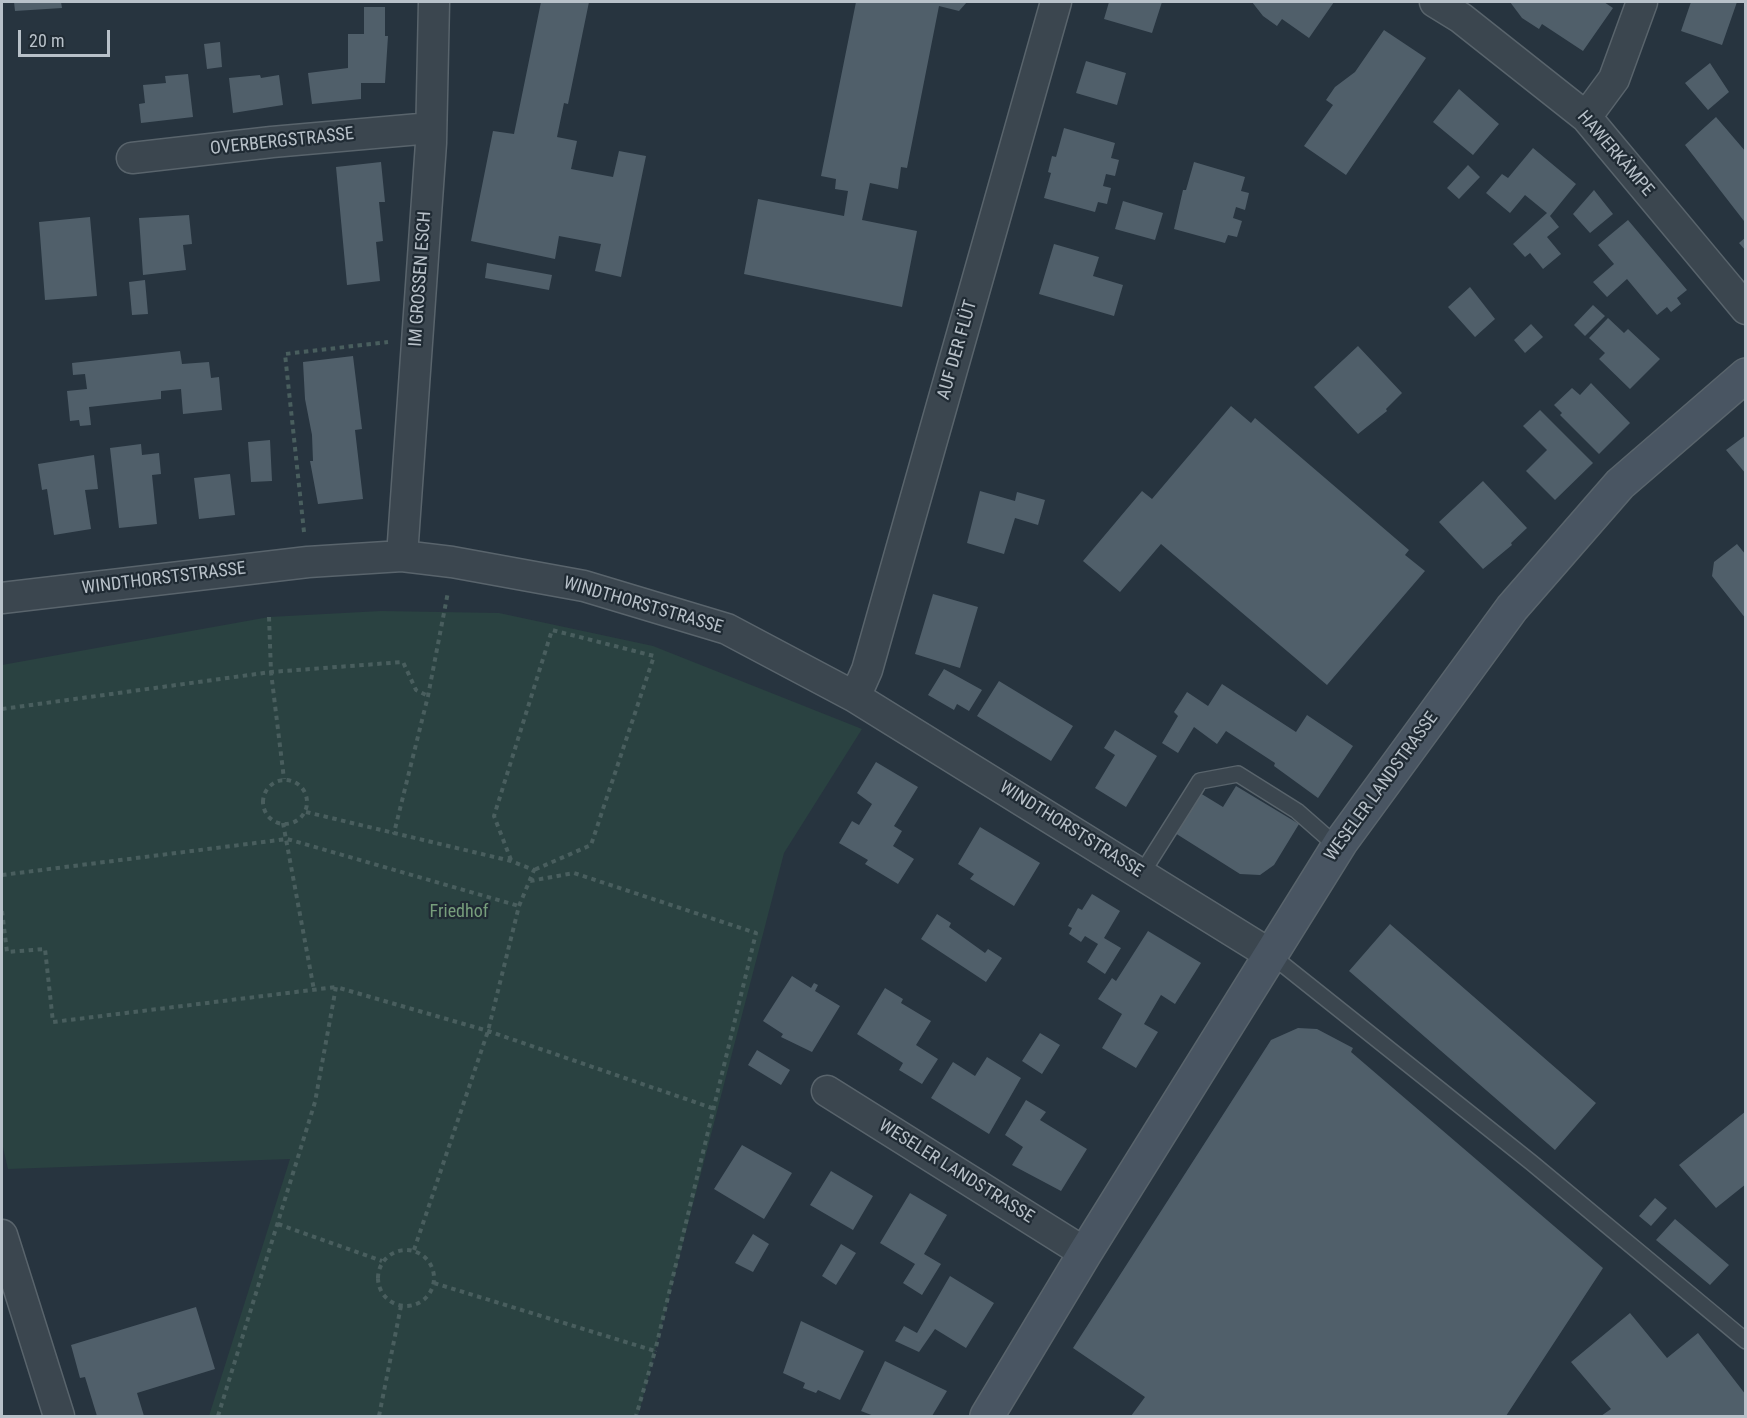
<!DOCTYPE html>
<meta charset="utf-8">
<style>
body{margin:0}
#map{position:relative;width:1747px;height:1418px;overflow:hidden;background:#27343f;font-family:"Roboto Condensed",sans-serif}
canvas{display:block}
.frame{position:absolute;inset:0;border:3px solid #b8c1c9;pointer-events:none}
.scale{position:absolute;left:18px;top:30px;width:92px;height:27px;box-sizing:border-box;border:3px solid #b8c1c9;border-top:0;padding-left:8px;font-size:18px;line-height:21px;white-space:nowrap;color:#b8c1c9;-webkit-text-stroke:4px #202b34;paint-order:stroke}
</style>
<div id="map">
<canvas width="1747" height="1418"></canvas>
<div class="frame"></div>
<div class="scale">20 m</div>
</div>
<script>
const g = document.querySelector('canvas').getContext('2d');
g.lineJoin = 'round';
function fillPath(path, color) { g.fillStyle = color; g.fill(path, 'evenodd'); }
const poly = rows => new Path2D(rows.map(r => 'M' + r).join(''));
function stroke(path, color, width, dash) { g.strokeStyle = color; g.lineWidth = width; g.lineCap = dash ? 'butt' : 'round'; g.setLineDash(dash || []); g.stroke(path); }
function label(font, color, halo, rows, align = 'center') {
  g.font = font + ' "Roboto Condensed",sans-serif'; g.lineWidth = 4.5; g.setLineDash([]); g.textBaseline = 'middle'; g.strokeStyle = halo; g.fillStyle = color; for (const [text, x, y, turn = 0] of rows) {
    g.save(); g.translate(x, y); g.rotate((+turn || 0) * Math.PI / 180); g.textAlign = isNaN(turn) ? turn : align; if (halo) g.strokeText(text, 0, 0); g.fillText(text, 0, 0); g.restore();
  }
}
fillPath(poly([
 [381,611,499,613,653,646,862,729,784,853,638,1416,209,1416,290,1159,8,1169,2,1143,2,665,269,617]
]), '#2a4241');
fillPath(poly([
 [14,2,61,2,62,8,15,11],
 [541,2,589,2,568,104,564,103,557,137,577,141,571,169,613,177,619,151,646,156,621,277,595,271,601,244,559,236,555,259,471,241,493,131,514,134],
 [856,2,967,2,959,11,939,6,907,168,901,167,898,189,870,183,862,220,917,231,902,307,744,274,758,199,844,216,848,191,835,189,836,179,821,176],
 [1109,2,1162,2,1152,33,1104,19],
 [1252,2,1334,2,1309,38,1282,19,1277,26,1263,16],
 [1510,2,1604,2,1613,8,1583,51,1542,24,1539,29,1522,18],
 [1691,2,1737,2,1722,45,1681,31],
 [364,7,385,7,385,36,388,36,385,83,361,83,361,99,312,104,308,73,348,68,348,34,364,34],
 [1384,30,1426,58,1346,175,1304,146,1333,105,1326,100,1335,87,1355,72],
 [220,42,222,67,207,69,204,44],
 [1086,61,1126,73,1117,105,1076,93],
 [1710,63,1729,92,1708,110,1685,83],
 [188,74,193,117,141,123,139,104,145,103,143,85,166,83,165,76],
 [260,75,261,78,279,75,283,105,233,113,229,78],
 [1459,89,1499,124,1473,155,1433,122],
 [1716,117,1746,152,1744,221,1685,145],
 [1064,128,1115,143,1111,158,1119,160,1115,176,1106,174,1103,186,1111,188,1107,204,1098,202,1095,212,1044,198,1051,173,1048,172,1052,156,1056,157],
 [1533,148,1576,184,1550,216,1559,227,1547,237,1561,254,1543,269,1530,253,1525,257,1513,244,1547,213,1525,195,1510,213,1486,193,1502,174,1508,178],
 [381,162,385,202,379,202,383,241,376,242,380,281,347,285,336,167],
 [1194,162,1245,177,1241,191,1249,193,1245,210,1236,207,1233,218,1242,221,1237,237,1228,235,1225,243,1174,229,1183,190,1186,190],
 [1468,165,1480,177,1459,199,1447,188],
 [1594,190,1613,214,1590,233,1573,214],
 [1123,201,1163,213,1155,240,1115,229],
 [189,215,192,244,183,245,186,270,143,275,139,218],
 [90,217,97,296,45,300,39,222],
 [1628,220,1687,290,1677,298,1681,304,1671,312,1667,307,1657,315,1627,279,1607,297,1593,282,1614,264,1598,245],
 [1746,237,1746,251,1739,243],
 [1054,244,1099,257,1093,276,1123,285,1114,316,1039,294],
 [487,263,552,275,549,290,485,278],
 [145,280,148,314,132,315,129,282],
 [1470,287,1495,319,1475,337,1448,307],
 [1593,305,1605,316,1585,336,1574,325],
 [1608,318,1624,333,1628,329,1660,359,1630,389,1599,359,1605,353,1589,338],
 [1531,324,1543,337,1525,353,1514,340],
 [1358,346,1402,393,1386,409,1387,411,1358,434,1314,387],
 [180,351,182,364,209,362,211,378,219,377,222,410,183,414,181,389,161,391,161,399,89,407,91,425,80,426,79,420,70,421,67,391,87,389,85,374,73,375,72,363],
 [353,356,362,429,355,430,363,499,318,504,310,461,313,461,312,435,305,399,303,362],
 [1591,383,1630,423,1599,454,1560,415,1562,413,1554,405,1572,388,1580,395],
 [1231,406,1251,423,1255,418,1409,550,1405,555,1425,571,1327,685,1161,544,1120,592,1083,561,1142,491,1152,499],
 [1540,410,1593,463,1555,500,1526,471,1547,450,1523,426],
 [1746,435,1746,474,1726,450],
 [270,440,272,481,251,482,248,442],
 [141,444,142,455,159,453,161,474,152,475,157,524,119,528,110,448],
 [94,455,98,489,85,490,91,529,54,535,47,489,42,490,38,464],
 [230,474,235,515,199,519,194,478],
 [1483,481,1527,528,1511,543,1512,545,1483,569,1439,522],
 [980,491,1015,501,1017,492,1045,500,1038,525,1015,518,1004,554,967,543],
 [1737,544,1746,555,1746,619,1712,576,1714,562],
 [933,594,978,607,960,668,915,654],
 [944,669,982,690,969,711,957,704,954,710,928,695],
 [999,681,1073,726,1051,761,977,716],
 [1222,684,1296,732,1307,715,1353,746,1318,798,1274,766,1275,763,1226,731,1217,744,1194,727,1178,753,1162,743,1178,716,1174,712,1187,692,1208,706],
 [1115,730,1157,756,1126,807,1095,788,1115,755,1104,748],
 [876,762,918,787,894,826,902,831,893,846,914,859,898,884,865,864,868,860,839,843,852,821,859,825,872,804,857,793],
 [1236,786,1299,824,1274,865,1260,875,1240,874,1175,833,1200,793,1223,807],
 [980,827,1040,863,1014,906,970,879,974,874,958,864],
 [1092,894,1120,911,1104,938,1121,948,1105,974,1087,962,1098,944,1085,936,1081,942,1069,934,1072,928,1068,926,1078,908,1082,910],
 [937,914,951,923,949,927,985,953,988,949,1002,958,986,982,921,939],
 [1390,924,1596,1103,1555,1150,1349,971],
 [1148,931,1201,963,1175,1004,1161,995,1144,1024,1158,1032,1136,1068,1102,1048,1122,1014,1098,999,1112,978,1116,981],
 [792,976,811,988,814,983,818,985,815,991,840,1006,812,1052,781,1037,783,1034,763,1021],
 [885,988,903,999,901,1003,931,1021,916,1045,938,1059,922,1084,899,1070,903,1063,857,1034],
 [1298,1028,1317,1029,1353,1048,1351,1052,1603,1268,1506,1416,1131,1416,1145,1397,1073,1348,1271,1040],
 [1040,1033,1060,1045,1042,1074,1022,1061],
 [757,1050,790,1070,781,1085,748,1065],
 [987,1057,1021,1078,989,1134,931,1098,953,1062,975,1076],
 [1026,1100,1046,1112,1040,1120,1087,1149,1061,1191,1012,1165,1023,1147,1005,1135],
 [1746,1111,1746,1184,1716,1208,1679,1165],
 [742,1145,792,1173,764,1219,714,1189],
 [831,1171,873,1196,853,1230,810,1205],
 [910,1193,947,1215,924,1254,941,1264,922,1295,903,1283,915,1264,880,1243],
 [1655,1198,1667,1208,1651,1226,1639,1216],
 [1675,1219,1729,1265,1710,1285,1656,1240],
 [753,1234,769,1244,753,1272,735,1263],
 [841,1244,856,1253,836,1285,822,1276],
 [950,1276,994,1303,966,1348,935,1329,919,1352,895,1341,904,1326,917,1333],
 [196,1307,215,1369,137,1393,144,1416,97,1416,85,1377,80,1378,71,1345],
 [1630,1313,1667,1358,1698,1333,1746,1395,1746,1416,1601,1416,1611,1409,1571,1362],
 [801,1321,864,1351,840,1400,818,1390,816,1393,803,1388,805,1383,783,1373],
 [885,1361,947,1391,932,1416,874,1416,861,1411]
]), '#505f6a');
const lane = poly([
 [1142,873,1200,781,1238,774,1297,811,1338,847],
 [1271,955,1532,1163,1746,1341]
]);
const street = poly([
 [1435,2,1461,18,1586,117,1746,309],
 [1586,117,1614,79,1642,2],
 [132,158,272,142,431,128],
 [402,556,431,143,434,2],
 [2,598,308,562,402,556,452,562,584,586,727,629,855,697,1271,955],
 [855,697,867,670,1056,2],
 [827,1091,1085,1253],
 [2,1235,59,1416]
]);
const secondary = poly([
 [987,1416,1085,1253,1341,842,1512,608,1620,484,1746,375]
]);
stroke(lane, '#59646c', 18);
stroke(street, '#59646c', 33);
stroke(secondary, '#59646c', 36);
stroke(poly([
 [304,532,285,354,388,342],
 [269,617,271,672,284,779],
 [2,709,271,672,403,662,416,690,428,696],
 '263 802a22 22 0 1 1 44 0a22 22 0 1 1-44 0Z',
 [306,812,394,833],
 [283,823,314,990],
 [511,860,494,816,552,630,654,656,591,845,534,870],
 [2,875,287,839,519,906],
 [530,881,574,873,756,933,655,1351],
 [2,911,7,952,45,949,53,1022,336,987],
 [278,1224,382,1261],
 '378 1278a28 28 0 1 1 56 0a28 28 0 1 1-56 0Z',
 [414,1250,488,1031,519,906,534,870,511,861,394,833,428,696,448,592],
 [434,1283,655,1351,636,1416],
 [218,1416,315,1102,336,987,488,1031,715,1109],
 [379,1416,401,1306]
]), '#495e5e', 4, [4.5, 4.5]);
stroke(lane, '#3b464f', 15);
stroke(street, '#3b464f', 30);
stroke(secondary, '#495562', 33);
label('18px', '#b8c1c9', '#202b34', [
 ["OVERBERGSTRASSE",282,142,-6],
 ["HAWERKÄMPE",1615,154,49],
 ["IM GROSSEN ESCH",421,279,-86],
 ["AUF DER FLÜT",958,350,-74],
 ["WINDTHORSTSTRASSE",164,579,-7],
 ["WINDTHORSTSTRASSE",643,606,16],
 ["WESELER LANDSTRASSE",1382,787,-54],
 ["WINDTHORSTSTRASSE",1071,830,32],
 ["WESELER LANDSTRASSE",956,1172,32]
]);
label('18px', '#779e7c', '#202b34', [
 ["Friedhof",459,912]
]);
</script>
